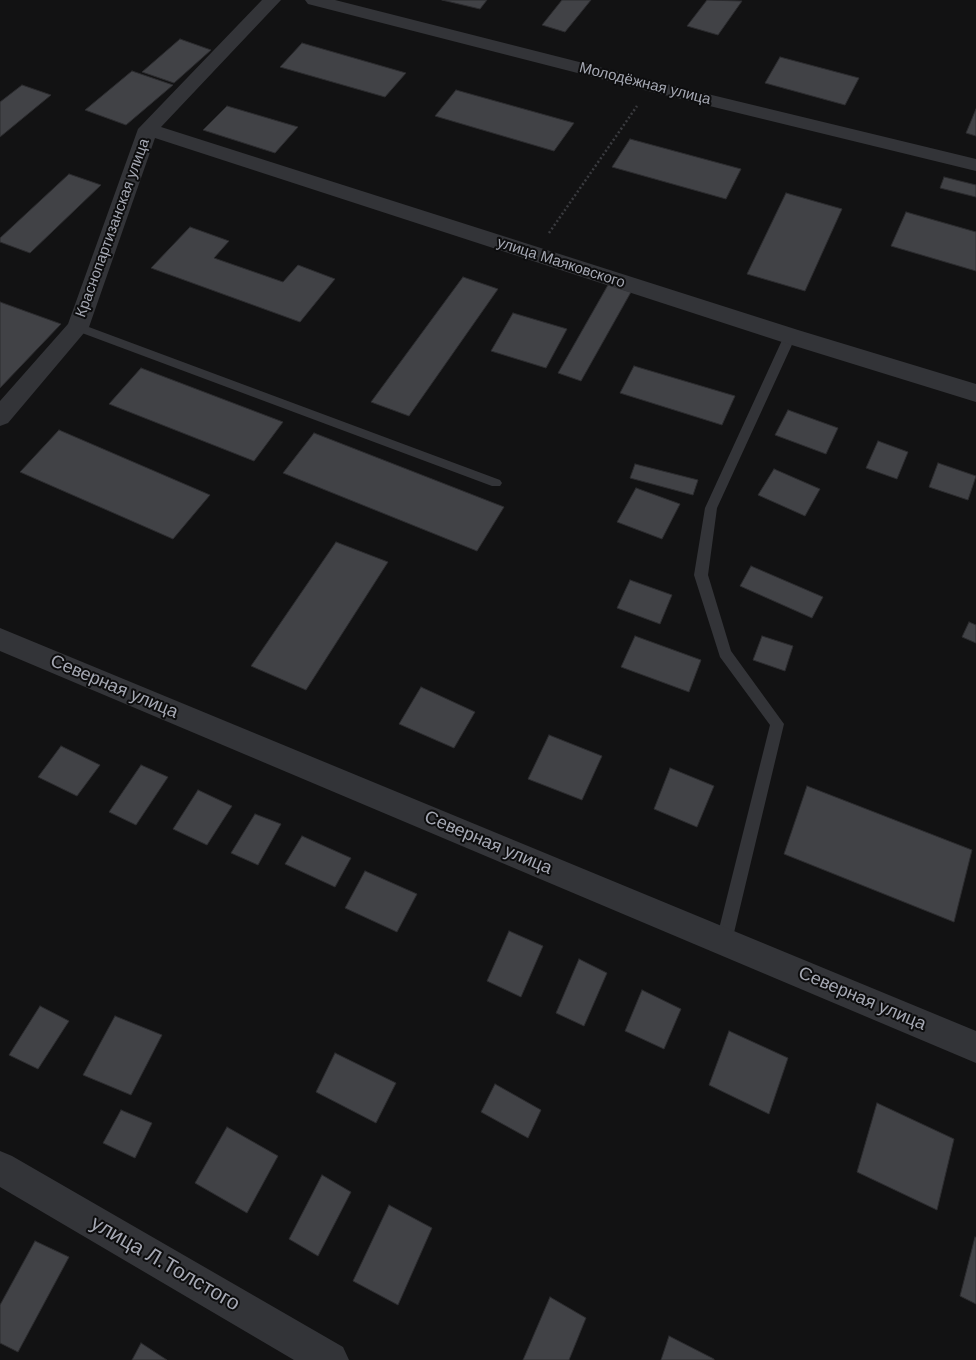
<!DOCTYPE html>
<meta charset="utf-8">
<style>
body{margin:0}
canvas{display:block;background:#121213}
</style>
<canvas width="976" height="1360"></canvas>
<script>
const g = document.querySelector('canvas').getContext('2d');
g.lineJoin = 'round';
function fillPath(path, color) { g.fillStyle = color; g.fill(path, 'evenodd'); }
const poly = rows => new Path2D(rows.map(r => 'M' + r).join(''));
function stroke(path, color, width, dash) { g.strokeStyle = color; g.lineWidth = width; g.lineCap = dash ? 'butt' : 'round'; g.setLineDash(dash || []); g.stroke(path); }
function label(font, color, halo, rows, align = 'center') {
  g.font = font + ' Helvetica,sans-serif'; g.lineWidth = 4; g.setLineDash([]); g.textBaseline = 'middle'; g.strokeStyle = halo; g.fillStyle = color; for (const [text, x, y, turn = 0] of rows) {
    g.save(); g.translate(x, y); g.rotate((+turn || 0) * Math.PI / 180); g.textAlign = isNaN(turn) ? turn : align; if (halo) g.strokeText(text, 0, 0); g.fillText(text, 0, 0); g.restore();
  }
}
const building = poly([
 [442,0,487,0,480,9,442,0],
 [562,0,591,0,565,32,542,25,562,0],
 [707,0,742,1,718,35,687,26,707,0],
 [180,39,211,50,174,83,142,72,180,39],
 [302,43,406,73,385,97,280,67,302,43],
 [780,57,859,78,845,105,765,83,780,57],
 [132,71,173,85,126,125,85,110,132,71],
 [22,85,51,95,0,137,0,102,22,85],
 [456,90,574,123,554,151,435,116,456,90],
 [227,106,298,127,275,153,203,130,227,106],
 [976,109,976,136,966,133,976,109],
 [630,139,741,169,726,199,612,167,630,139],
 [69,174,101,185,30,253,0,242,0,238,69,174],
 [944,177,976,185,976,197,940,188,944,177],
 [786,193,842,209,805,291,747,274,786,193],
 [906,212,976,232,976,271,891,246,906,212],
 [190,227,229,241,214,258,283,282,298,265,335,279,300,322,151,268,190,227],
 [463,277,498,289,409,416,371,402,463,277],
 [608,285,631,292,581,381,558,373,608,285],
 [0,302,61,324,0,388,0,302],
 [513,313,567,329,546,368,491,351,513,313],
 [634,366,735,396,722,425,620,393,634,366],
 [141,368,283,422,254,461,109,404,141,368],
 [788,410,838,428,826,454,775,435,788,410],
 [59,430,210,495,173,539,20,472,59,430],
 [314,433,504,507,477,551,283,473,314,433],
 [878,441,908,452,897,479,866,468,878,441],
 [938,463,976,476,968,500,929,487,938,463],
 [635,464,698,480,693,495,630,478,635,464],
 [774,469,820,489,805,516,758,495,774,469],
 [636,488,680,504,662,539,617,522,636,488],
 [336,542,388,562,306,690,251,666,336,542],
 [751,566,823,597,812,618,740,586,751,566],
 [630,580,672,595,660,624,617,608,630,580],
 [969,622,976,625,976,643,962,637,969,622],
 [635,636,701,660,689,692,621,667,635,636],
 [762,636,793,646,785,671,753,660,762,636],
 [421,687,475,712,454,748,399,724,421,687],
 [549,735,602,756,582,800,528,779,549,735],
 [61,746,100,765,77,796,38,777,61,746],
 [141,765,168,777,136,825,109,812,141,765],
 [670,768,714,786,697,827,654,809,670,768],
 [807,786,972,850,954,922,784,854,807,786],
 [198,790,232,806,207,845,173,829,198,790],
 [255,814,281,824,258,865,231,853,255,814],
 [302,836,351,858,335,887,285,864,302,836],
 [365,871,417,894,397,932,345,908,365,871],
 [509,931,543,946,521,997,487,981,509,931],
 [579,959,607,973,584,1026,556,1013,579,959],
 [642,990,681,1009,664,1049,625,1031,642,990],
 [40,1006,69,1021,38,1069,9,1055,40,1006],
 [115,1016,162,1035,131,1095,83,1075,115,1016],
 [729,1031,788,1058,769,1114,709,1085,729,1031],
 [335,1053,396,1083,376,1123,316,1092,335,1053],
 [495,1084,541,1110,528,1138,481,1112,495,1084],
 [877,1103,954,1139,937,1210,857,1172,877,1103],
 [121,1110,152,1123,135,1158,103,1143,121,1110],
 [227,1127,278,1156,247,1213,195,1183,227,1127],
 [322,1175,351,1192,318,1256,289,1239,322,1175],
 [389,1205,432,1228,398,1305,353,1281,389,1205],
 [975,1237,976,1238,976,1304,960,1296,975,1237],
 [35,1241,69,1257,18,1352,0,1343,0,1305,35,1241],
 [550,1297,586,1318,569,1360,523,1360,550,1297],
 [669,1336,714,1359,714,1360,661,1360,669,1336],
 [141,1343,167,1360,132,1360,141,1343]
]);
fillPath(building, '#414246');
stroke(building, '#2c2c2f', 1);
stroke(poly([
 [549,233,637,106]
]), '#3a3b3f', 2.5, [2, 2.5]);
fillPath(poly([
 [78,323,500,480,502,483,500,486,492,486,74,330,72,327,74,324,78,323],
 [790,332,796,336,717,508,708,575,731,651,784,724,732,941,730,946,724,949,718,946,716,941,770,725,720,657,694,575,705,508,784,336,790,332]
]), '#333438');
fillPath(poly([
 [262,0,281,0,161,127,798,330,976,384,976,402,782,342,155,138,89,327,8,423,0,426,0,401,68,324,138,129,262,0],
 [0,628,976,1031,976,1063,0,651,0,628],
 [0,1151,12,1156,343,1347,349,1360,294,1360,0,1187,0,1151]
]), '#333438');
fillPath(poly([
 [305,0,335,0,654,81,976,159,976,171,644,90,308,4,305,0]
]), '#333438');
label('15px', '#a5a8b3', '#0d0d0e', [
 ["Молодёжная улица",645,84,14],
 ["Краснопартизанская улица",113,228,-70],
 ["улица Маяковского",561,263,18]
]);
label('18px', '#a5a8b3', '#0d0d0e', [
 ["Северная улица",114,687,23],
 ["Северная улица",488,843,23],
 ["Северная улица",862,999,23]
]);
label('21px', '#a5a8b3', '#0d0d0e', [
 ["улица Л.Толстого",165,1264,30]
]);
</script>
